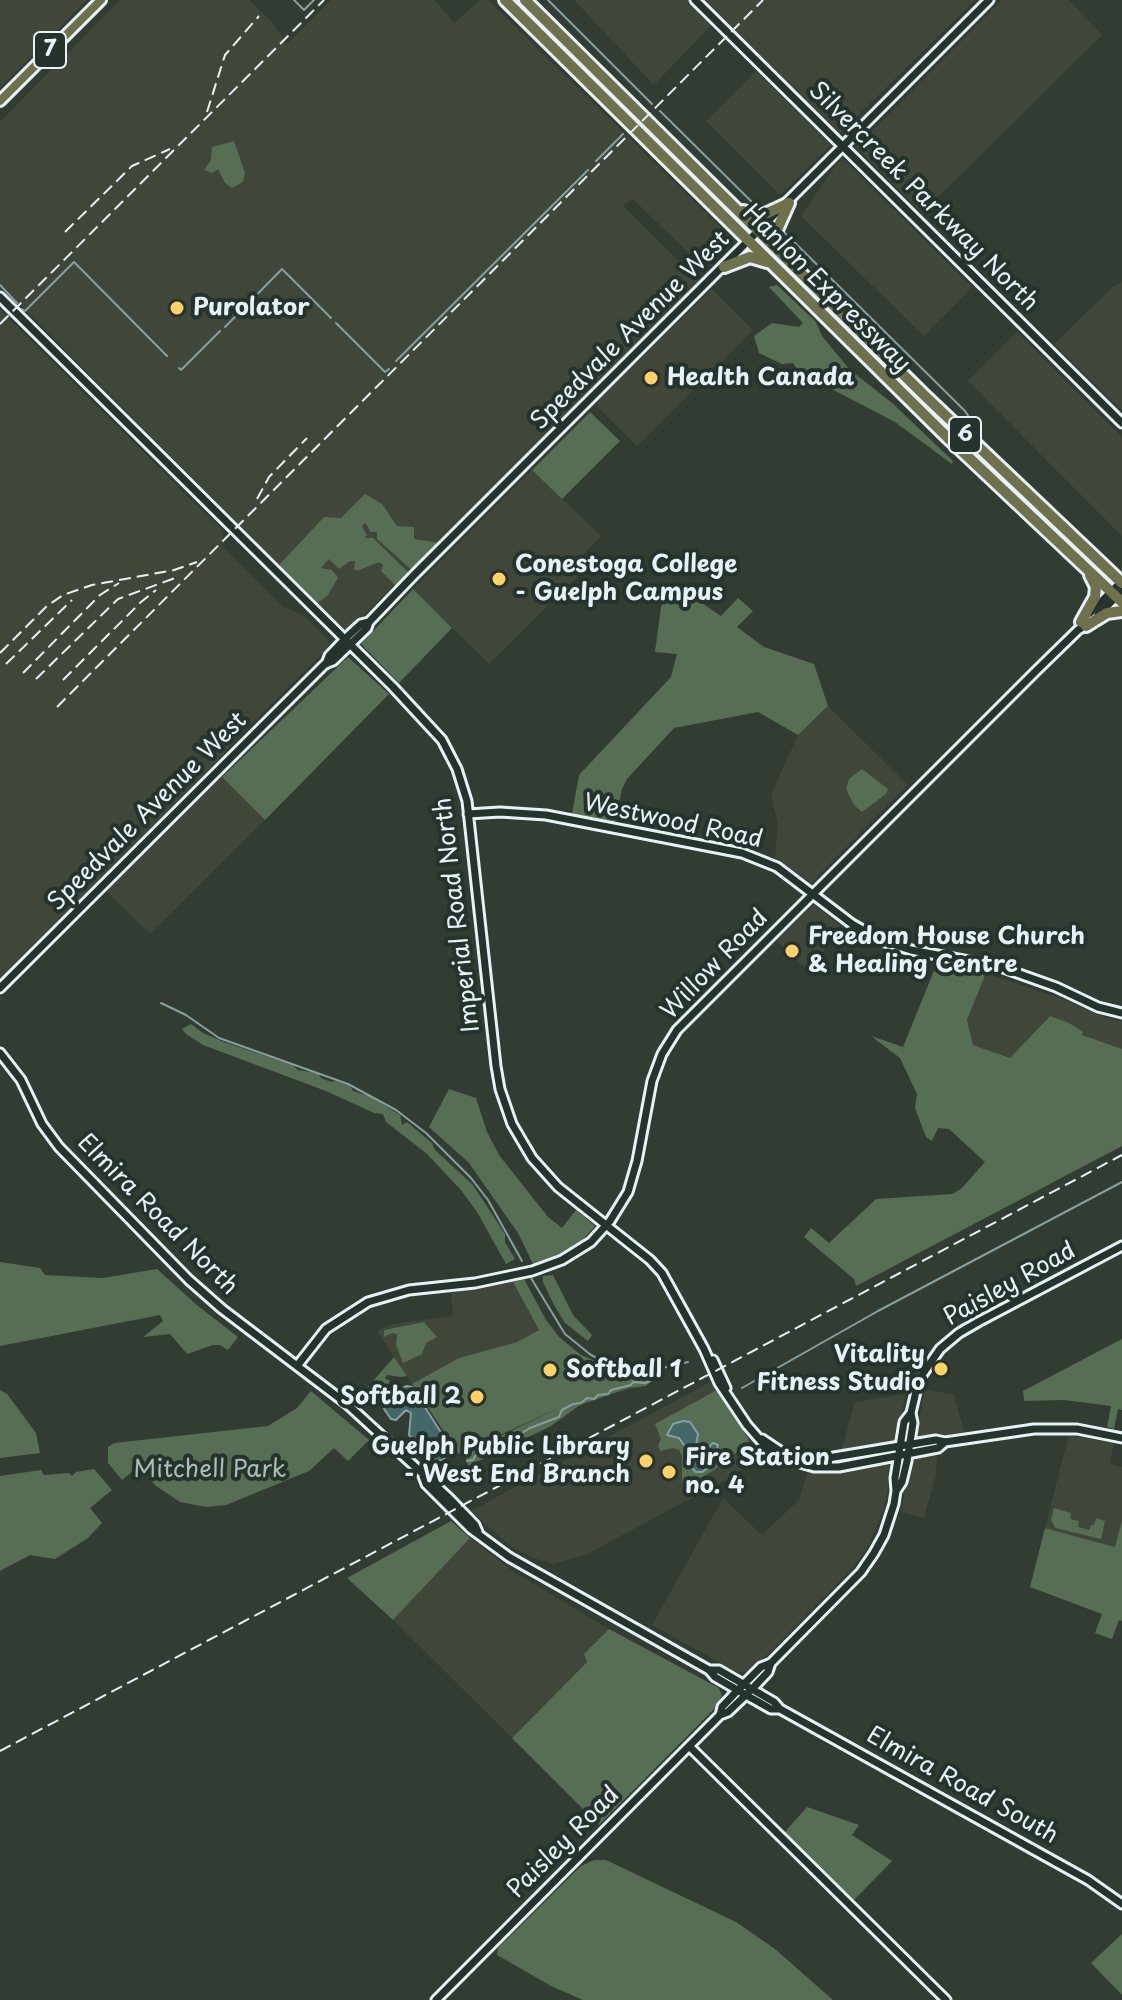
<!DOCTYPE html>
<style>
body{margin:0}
canvas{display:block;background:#323c33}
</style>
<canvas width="1122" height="2000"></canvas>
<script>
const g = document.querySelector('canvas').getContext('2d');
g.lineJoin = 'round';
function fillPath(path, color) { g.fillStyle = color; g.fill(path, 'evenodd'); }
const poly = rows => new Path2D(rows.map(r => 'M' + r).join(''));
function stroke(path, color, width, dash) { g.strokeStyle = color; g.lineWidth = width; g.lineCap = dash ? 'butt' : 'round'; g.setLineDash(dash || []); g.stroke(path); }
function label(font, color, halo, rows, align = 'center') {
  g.font = font + ' "Playpen Sans",sans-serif'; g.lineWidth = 8; g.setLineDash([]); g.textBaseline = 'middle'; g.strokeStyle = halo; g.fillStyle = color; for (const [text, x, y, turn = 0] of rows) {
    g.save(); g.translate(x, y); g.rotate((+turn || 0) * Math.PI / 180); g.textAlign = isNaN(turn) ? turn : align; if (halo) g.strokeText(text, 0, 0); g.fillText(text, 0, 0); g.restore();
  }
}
fillPath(poly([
 [0,0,87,0,0,88],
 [120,0,249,0,271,21,287,44,331,0,435,0,454,23,480,0,488,0,734,240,705,269,632,198,623,206,699,281,347,632,286,573,0,284,0,122],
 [574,0,690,0,713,23,654,85],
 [704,0,975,0,839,134],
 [1002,0,1069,0,1102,35,922,213,856,147],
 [756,71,831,145,780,195,706,121],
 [843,159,972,287,924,336,801,216,836,165],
 [1122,282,1122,411,1054,344,1114,286],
 [712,289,753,330,637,446,598,407,598,400],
 [0,310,223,531,223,547,283,607,306,617,329,641,328,648,241,734,211,768,0,978],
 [1017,332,1122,437,1122,536,968,381],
 [532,470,601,536,577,561,585,569,489,664,413,589],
 [828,706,908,785,811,883,775,857,778,824,771,794,798,735],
 [220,775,265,820,150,934,105,890],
 [814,904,845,929,806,969,777,941],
 [986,973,1067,1001,1104,1017,1122,1021,1122,1049,1081,1035,1082,1032,1069,1023,1050,1016,1010,1058,973,1045,967,1021],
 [513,1282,539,1330,517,1342,459,1358,412,1384,377,1331,393,1324,453,1316,451,1293],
 [712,1381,741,1430,767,1454,733,1476,585,1555,553,1564,531,1557,508,1544,471,1511],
 [925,1390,954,1394,964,1432,922,1439,916,1435],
 [906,1394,895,1442,840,1455,855,1402],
 [1069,1435,1114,1443,1110,1464,1122,1467,1122,1520,1116,1547,1045,1528],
 [937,1452,936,1475,924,1518,901,1512,910,1463,916,1455],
 [885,1461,892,1468,884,1509,866,1551,846,1575,751,1671,737,1672,652,1625,723,1498,762,1535,799,1500,808,1471,837,1471],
 [470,1538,514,1572,609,1629,584,1654,587,1662,512,1738,393,1620]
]), '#40463a');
fillPath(poly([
 [234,141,245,173,243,182,232,188,225,183,218,169,212,173,204,170,211,160,212,147],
 [777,285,816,322,822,336,850,370,891,402,953,461,952,464,895,422,799,372,793,363,782,364,759,353,754,336,772,323,799,327,803,323,769,287],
 [590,412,620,441,562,499,532,470],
 [365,494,382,504,397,526,414,527,414,539,440,543,412,570,377,539,377,532,370,532,367,525,364,523,362,527,367,535,365,538,373,538,410,574,397,587,381,571,383,565,379,562,357,571,354,569,355,561,350,561,339,569,329,559,321,568,332,570,338,578,328,595,318,603,280,567,280,564,324,517,341,518],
 [672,583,721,616,738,598,753,611,737,627,764,647,814,664,828,706,798,735,758,712,674,728,627,779,622,789,615,822,572,814,579,775,671,677,677,654,655,652,661,607],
 [413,589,452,628,399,683,361,644],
 [348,657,389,694,265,820,222,777],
 [862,769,888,789,886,794,862,812,854,805,846,789,849,779],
 [938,961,986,973,967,1020,973,1045,1010,1058,1050,1016,1069,1023,1083,1032,1082,1035,1122,1049,1122,1146,856,1286,854,1279,804,1237,811,1228,829,1243,876,1199,952,1194,961,1189,985,1162,949,1129,938,1128,932,1141,926,1137,915,1108,917,1094,900,1058,871,1036,903,1047],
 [191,1024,203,1033,224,1042,292,1065,298,1070,318,1073,321,1078,331,1082,336,1081,350,1086,353,1091,369,1096,400,1115,402,1125,407,1122,432,1143,435,1150,473,1185,505,1234,505,1242,515,1259,506,1264,477,1212,461,1190,426,1153,386,1122,383,1114,374,1113,326,1091,203,1045,186,1034,182,1029],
 [449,1089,476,1098,487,1132,499,1155,548,1217,562,1228,576,1210,595,1226,580,1243,564,1253,534,1266,518,1233,469,1163,429,1127],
 [0,1262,40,1268,45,1275,103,1278,157,1269,198,1306,238,1337,228,1350,220,1345,213,1345,187,1354,170,1334,143,1337,163,1321,160,1315,0,1346],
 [553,1275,573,1315,592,1335,588,1341,565,1323,554,1305,543,1282,543,1276],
 [524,1279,546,1320,559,1337,581,1355,624,1373,623,1379,618,1382,645,1375,655,1378,646,1386,629,1388,580,1405,551,1426,468,1466,465,1453,563,1406,459,1454,412,1384,459,1358,517,1342,539,1330,513,1282],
 [424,1322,437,1337,426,1343,422,1354,403,1363,396,1345,397,1334,392,1333,384,1337,384,1330],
 [1122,1339,1122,1410,1118,1409,1114,1429,1107,1427,1111,1406,1064,1400,1024,1401,1023,1391],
 [394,1357,407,1376,400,1377,387,1375,385,1378,390,1381,382,1397,369,1402,363,1400,360,1396],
 [0,1390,7,1394,36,1433,40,1453,0,1458],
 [717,1390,748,1438,748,1443,717,1468,686,1487,682,1484,682,1456,679,1450,673,1448,660,1451,658,1445,661,1439,655,1424],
 [684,1421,690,1422,698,1434,696,1446,699,1450,705,1451,710,1445,718,1447,711,1466,702,1471,696,1472,691,1467,689,1452,673,1424],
 [311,1391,369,1440,348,1461,334,1448,309,1471,226,1505,206,1507,180,1502,156,1486,138,1467,122,1480,108,1463,108,1447,114,1443,268,1426,297,1408],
 [94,1469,112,1490,90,1508,102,1523,88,1538,55,1559,30,1555,0,1571,0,1476,41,1470,44,1475,69,1473,72,1476,76,1472],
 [1054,1508,1071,1513,1070,1519,1079,1521,1078,1527,1089,1530,1091,1525,1094,1525,1096,1518,1105,1521,1101,1539,1055,1528,1051,1520],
 [1122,1520,1122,1621,1119,1620,1112,1639,1095,1633,1102,1614,1030,1587,1045,1528,1115,1547],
 [451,1521,470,1538,393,1620,347,1578],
 [609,1629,719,1688,722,1696,715,1708,599,1825,512,1738,587,1662,584,1654],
 [807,1807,859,1825,852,1835,892,1861,854,1900,784,1833],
 [594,1860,606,1860,736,1922,775,1949,833,2000,583,2000,551,1986,497,1955,498,1948,581,1866],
 [1122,1934,1122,1995,1091,1963]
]), '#566e53');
const water = poly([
 [407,1386,412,1387,451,1448,443,1460,435,1461,409,1435,411,1413,406,1410,396,1420,391,1419,384,1409,395,1391,407,1386],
 [683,1421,690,1422,698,1434,696,1446,699,1450,706,1450,713,1443,718,1445,711,1466,702,1472,696,1472,691,1467,689,1452,679,1438,667,1435,673,1424,683,1421]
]);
fillPath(water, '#446868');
stroke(water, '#869fa2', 2);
stroke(poly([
 [294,0,304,10,314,0],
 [548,0,652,104],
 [660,111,759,209],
 [596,161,623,134],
 [783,231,965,411,973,423],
 [0,285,17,303],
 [22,309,25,311,74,262,167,356],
 [336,323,385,372,389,369],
 [225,327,282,269,331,318],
 [396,361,588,170],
 [179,368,181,370,220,331],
 [161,1003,186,1015,219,1038,348,1084,396,1110,426,1133,471,1178,488,1200,522,1261],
 [531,1278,565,1334,591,1355,608,1363,632,1369,658,1369,688,1362],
 [742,1388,878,1311,1122,1182],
 [467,1461,473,1460,476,1455,483,1455,488,1448,494,1450,498,1446,505,1447,519,1439,522,1433,530,1428,559,1417,562,1410,573,1404,581,1403,587,1398,594,1399,598,1395,608,1394,611,1390,631,1385,633,1382,645,1383,650,1381]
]), '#869fa2', 2);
const secondary = poly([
 [695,0,1122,423],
 [0,297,393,687,442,740,457,769,467,801,496,1066,500,1089,512,1124,532,1158,558,1187,650,1260,662,1273,704,1349,719,1383,747,1425,768,1449,780,1457,814,1467,839,1467,938,1448,945,1442],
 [1090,613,1122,581],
 [1098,615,1122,591],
 [326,664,329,656,349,635,361,624,369,622],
 [468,814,500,812,546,815,742,853,777,867,852,924,882,941,911,950,1000,967,1056,987,1098,1007,1122,1013],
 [0,988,325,664,333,661,367,628,369,622,414,575,989,0],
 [0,1053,21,1080,42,1124,59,1147,189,1280,222,1309,347,1404,448,1497,475,1525,478,1532],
 [713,1360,726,1388],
 [297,1366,326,1329,368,1302,409,1290,475,1283,532,1271,562,1260,591,1242,610,1221,628,1192,637,1161,652,1081,662,1054,677,1030,1037,670,1078,630,1089,623],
 [762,1439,783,1453,816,1460,936,1440,945,1442,1034,1429,1077,1429,1122,1438],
 [423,1476,426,1484,471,1529,509,1557,709,1670,715,1677,746,1695,771,1709,780,1709],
 [896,1491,902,1482,907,1461,913,1423,911,1413,917,1387,922,1375,940,1349,959,1333,978,1322,1122,1246],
 [709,1670,719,1670,774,1702,780,1709,1088,1880,1122,1904],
 [720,1715,722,1707,738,1690,761,1667,771,1663,861,1572,874,1553,884,1535,894,1504,896,1491,895,1478,904,1422,911,1413],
 [689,1746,946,2000],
 [436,2000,720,1715,728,1712,752,1689,768,1672,771,1663]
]);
const primary = poly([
 [0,101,101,0]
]);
const highway = poly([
 [505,0,947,437,1122,602],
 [525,0,924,395,1122,583],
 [743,211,761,216,789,203],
 [781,249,776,232,789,203],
 [724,267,750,257,767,262],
 [1081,622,1095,597,1096,587,1090,575],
 [1086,626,1107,613,1122,611]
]);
stroke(secondary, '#e8f1f8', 13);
stroke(primary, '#e8f1f8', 14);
stroke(highway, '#e8f1f8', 16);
stroke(secondary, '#26332d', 7);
stroke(primary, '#6e714b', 8);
stroke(highway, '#6e714b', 10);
stroke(poly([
 [207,112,225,55,259,16],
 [65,232,132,166,170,149],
 [0,324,324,0],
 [257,499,269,477,307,438],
 [0,653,47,606,63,595,92,585,174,570,197,562],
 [6,664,72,600],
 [23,673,100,595,119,583],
 [36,679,118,599,175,578],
 [63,680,141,602,156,590],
 [57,707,763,0],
 [0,1751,1122,1155]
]), '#e8f1f8', 2, [12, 6]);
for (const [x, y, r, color] of [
 [177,308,8,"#ffd166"],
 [651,378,8,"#ffd166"],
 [499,579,8,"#ffd166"],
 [792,951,8,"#ffd166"],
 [941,1369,8,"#ffd166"],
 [550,1370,8,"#ffd166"],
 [477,1397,8,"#ffd166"],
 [646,1461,8,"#ffd166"],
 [669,1472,8,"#ffd166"]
]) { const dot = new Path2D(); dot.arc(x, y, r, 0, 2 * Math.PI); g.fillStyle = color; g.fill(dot); stroke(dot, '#26332d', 3); }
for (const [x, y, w] of [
 [50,50,32],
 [965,435,32]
]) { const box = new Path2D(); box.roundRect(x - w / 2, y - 18, w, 36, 6); g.fillStyle = '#26332d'; g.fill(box); stroke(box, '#e8f1f8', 2); }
label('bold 22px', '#e8f1f8', null, [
 ["7",50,50],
 ["6",965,435]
]);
label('24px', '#e8f1f8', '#26332d', [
 ["Silvercreek Parkway North",923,197,45],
 ["Hanlon Expressway",826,289,45],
 ["Speedvale Avenue West",631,331,-45],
 ["Speedvale Avenue West",148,812,-45],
 ["Westwood Road",673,822,12],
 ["Imperial Road North",458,915,-97],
 ["Willow Road",715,965,-46],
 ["Elmira Road North",157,1215,45],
 ["Paisley Road",1010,1285,-29],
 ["Elmira Road South",962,1786,29],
 ["Paisley Road",564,1843,-45]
]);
label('bold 24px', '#e8f1f8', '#26332d', [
 ["Purolator",193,308],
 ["Health Canada",667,378],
 ["Conestoga College",515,565],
 ["- Guelph Campus",515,593],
 ["Freedom House Church",808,937],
 ["& Healing Centre",808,965],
 ["Vitality",925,1355,"right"],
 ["Fitness Studio",925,1383,"right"],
 ["Softball 1",566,1370],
 ["Softball 2",461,1397,"right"],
 ["Guelph Public Library",630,1447,"right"],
 ["- West End Branch",630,1475,"right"],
 ["Fire Station",685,1458],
 ["no. 4",685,1486]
], 'left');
label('24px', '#aebdb6', '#26332d', [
 ["Mitchell Park",210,1470]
]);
</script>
